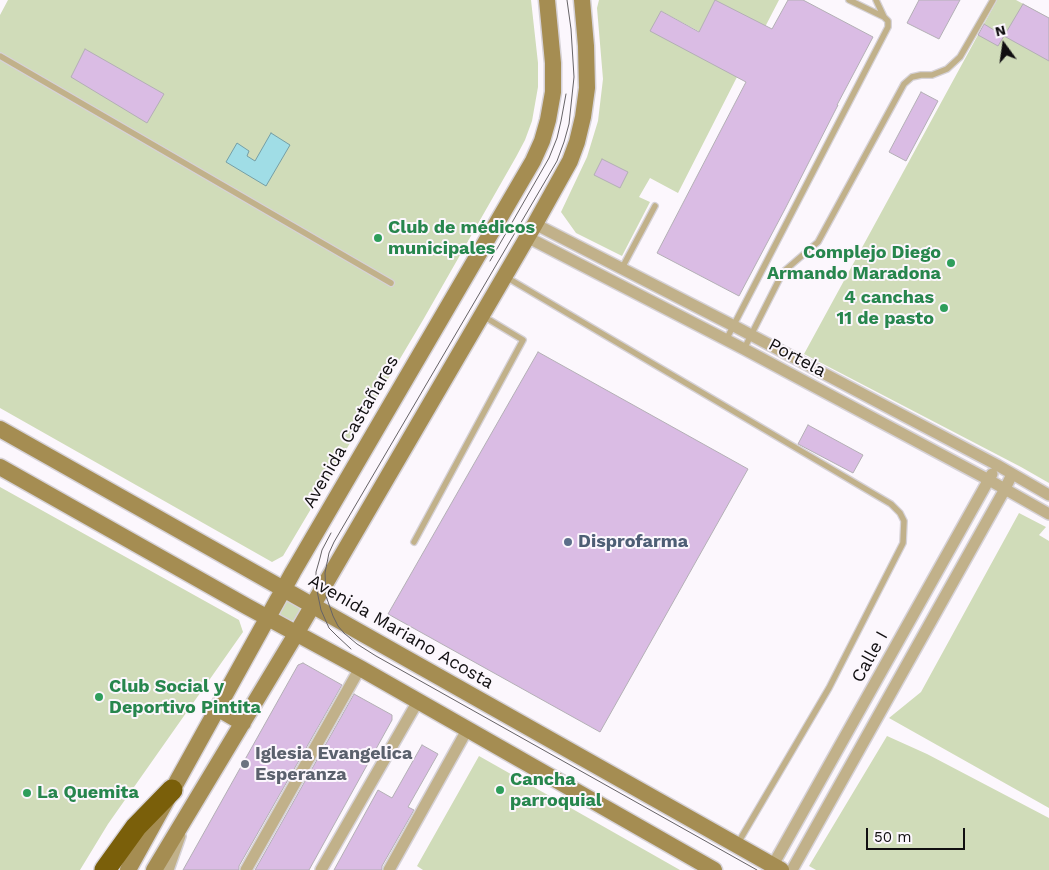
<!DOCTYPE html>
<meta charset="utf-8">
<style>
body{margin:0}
#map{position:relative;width:1049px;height:870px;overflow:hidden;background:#fcf7fd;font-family:"Work Sans",sans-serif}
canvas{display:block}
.north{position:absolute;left:979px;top:20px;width:50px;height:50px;-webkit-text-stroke:4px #fcf7fd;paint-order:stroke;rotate:346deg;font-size:14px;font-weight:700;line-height:20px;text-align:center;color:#110f11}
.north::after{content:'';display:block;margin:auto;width:18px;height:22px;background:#110f11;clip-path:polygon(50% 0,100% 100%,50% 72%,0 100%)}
.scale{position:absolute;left:866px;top:828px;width:99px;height:22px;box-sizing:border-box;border:2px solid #110f11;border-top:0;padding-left:6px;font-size:15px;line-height:18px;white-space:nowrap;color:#110f11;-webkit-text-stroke:4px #fcf7fd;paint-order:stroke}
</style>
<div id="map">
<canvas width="1049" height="870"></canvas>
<div class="north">N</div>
<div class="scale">50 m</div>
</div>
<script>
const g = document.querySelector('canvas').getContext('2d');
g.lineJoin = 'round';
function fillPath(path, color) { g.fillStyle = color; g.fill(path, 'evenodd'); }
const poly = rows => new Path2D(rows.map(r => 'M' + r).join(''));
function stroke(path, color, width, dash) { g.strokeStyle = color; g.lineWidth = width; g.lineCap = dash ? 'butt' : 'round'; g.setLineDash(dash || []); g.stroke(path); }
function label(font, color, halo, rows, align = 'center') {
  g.font = font + ' "Work Sans",sans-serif'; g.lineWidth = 4; g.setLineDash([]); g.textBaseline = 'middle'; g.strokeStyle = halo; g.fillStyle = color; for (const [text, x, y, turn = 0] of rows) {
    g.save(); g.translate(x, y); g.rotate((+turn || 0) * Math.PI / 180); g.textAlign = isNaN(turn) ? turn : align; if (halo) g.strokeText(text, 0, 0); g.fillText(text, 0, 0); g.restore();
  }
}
fillPath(poly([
 [8,0,531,0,538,63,538,87,532,121,525,140,516,157,423,320,283,556,272,562,0,408,0,15],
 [599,0,779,0,765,27,700,32,661,11,737,77,678,193,650,178,639,197,650,202,622,256,576,233,561,212,587,157,598,121,603,79,597,8],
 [997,0,1016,0,1049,18,1049,483,1021,467,804,354],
 [0,487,239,620,243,632,108,824,80,870,0,870],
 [1019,513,1046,527,1039,535,1049,541,1049,808,889,718,921,692],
 '280 611a10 10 0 1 1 20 0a10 10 0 1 1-20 0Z',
 [887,736,927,754,1049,818,1049,870,816,870,809,866],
 [479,756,599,824,680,870,423,870,417,866]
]), '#d0dcb9');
const water = poly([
 [271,133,290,145,266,186,226,162,237,143,249,151,247,156,255,161,271,133]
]);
fillPath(water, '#a0dde6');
stroke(water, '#759fa6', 1);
const building = poly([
 [715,0,772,29,788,0,803,0,873,37,837,105,838,105,785,209,739,296,657,253,746,82,650,31,661,11,699,32,715,0],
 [919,0,960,0,939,39,907,23,919,0],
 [1023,4,1049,18,1049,61,1004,36,1023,4],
 [984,24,1004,36,998,46,978,35,984,24],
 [85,49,164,94,147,123,71,77,85,49],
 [921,92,938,101,906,161,889,152,921,92],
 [602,159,628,172,620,188,594,175,602,159],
 [538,352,748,469,600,732,388,614,538,352],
 [808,425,863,455,853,473,798,444,808,425],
 [303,663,342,685,239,866,239,870,183,870,298,665,303,663],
 [354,694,392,715,392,720,309,870,255,870,354,694],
 [422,745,438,754,408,807,414,810,382,866,382,870,334,870,378,790,392,798,422,745]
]);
fillPath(building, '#dabce4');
stroke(building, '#b3afb5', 1);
const service = poly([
 [849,0,884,17],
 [0,56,391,283],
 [622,268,655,206],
 [506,277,891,504,900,513,904,521,903,543,829,688,738,843],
 [726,340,888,27,888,21,884,17,876,0],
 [744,349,783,272,818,242,904,84,912,77,921,75,932,75,947,69,960,57,993,0],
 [414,542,523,340,483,316]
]);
const minor = poly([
 [535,224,734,326,997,465,1049,495],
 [527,237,744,349,989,480,1049,514],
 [773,865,992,474],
 [168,870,180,836],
 [246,870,360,668],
 [321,870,418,701],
 [389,870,467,730],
 [792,870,1005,489,1012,474]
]);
const secondary = poly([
 [0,429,781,870],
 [0,467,246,606,360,668,714,870],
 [217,708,243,723],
 [128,870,293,572,533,161,542,141,548,120,553,92,553,63,547,0],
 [154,870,296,634,535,224,570,161,577,142,583,117,587,88,586,46,582,0]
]);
const motorway = poly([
 [105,870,136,827,172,790]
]);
stroke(service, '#d6d2d7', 8);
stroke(minor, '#d6d2d7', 14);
stroke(secondary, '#d6d2d7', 19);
stroke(motorway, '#d6d2d7', 24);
stroke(service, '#c1b18a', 5.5);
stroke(minor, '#c1b18a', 11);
stroke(secondary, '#a58d52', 16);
stroke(motorway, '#7a5f0a', 21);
stroke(poly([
 [567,0,571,29,574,77,569,124,564,142,557,161,334,542,329,553,325,573,326,596,333,616,338,626,344,633,357,644,376,656,757,870],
 [490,261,549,158,557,138,561,121,566,94],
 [331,533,322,550,320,558,316,572,316,586,321,610,329,628,337,636,351,649]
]), '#666367', 1);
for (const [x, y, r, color] of [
 [378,238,5,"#2e9e5b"],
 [951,263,5,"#2e9e5b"],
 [944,308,5,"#2e9e5b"],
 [568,542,5,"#5c6f8a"],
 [99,697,5,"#2e9e5b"],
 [245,764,5,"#6b7280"],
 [500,790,5,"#2e9e5b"],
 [27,793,5,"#2e9e5b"]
]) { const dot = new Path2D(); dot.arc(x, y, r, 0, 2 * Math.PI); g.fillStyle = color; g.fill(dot); stroke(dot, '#fcf7fd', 2); }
label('bold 18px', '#27864d', '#fcf7fd', [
 ["Club de médicos",388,228],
 ["municipales",388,249],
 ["Complejo Diego",941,253,"right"],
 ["Armando Maradona",941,274,"right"],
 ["4 canchas",934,298,"right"],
 ["11 de pasto",934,319,"right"],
 ["Club Social y",109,687],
 ["Deportivo Pintita",109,708],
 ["Cancha",510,780],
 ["parroquial",510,801],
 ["La Quemita",37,793]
], 'left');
label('18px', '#110f11', '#fcf7fd', [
 ["Portela",797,358,28],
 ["Avenida Castañares",351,432,-60],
 ["Avenida Mariano Acosta",401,632,30],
 ["Calle I",870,657,-61]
]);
label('bold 18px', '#4e5e75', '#fcf7fd', [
 ["Disprofarma",578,542]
], 'left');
label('bold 18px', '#5b616d', '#fcf7fd', [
 ["Iglesia Evangelica",255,754],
 ["Esperanza",255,775]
], 'left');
</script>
